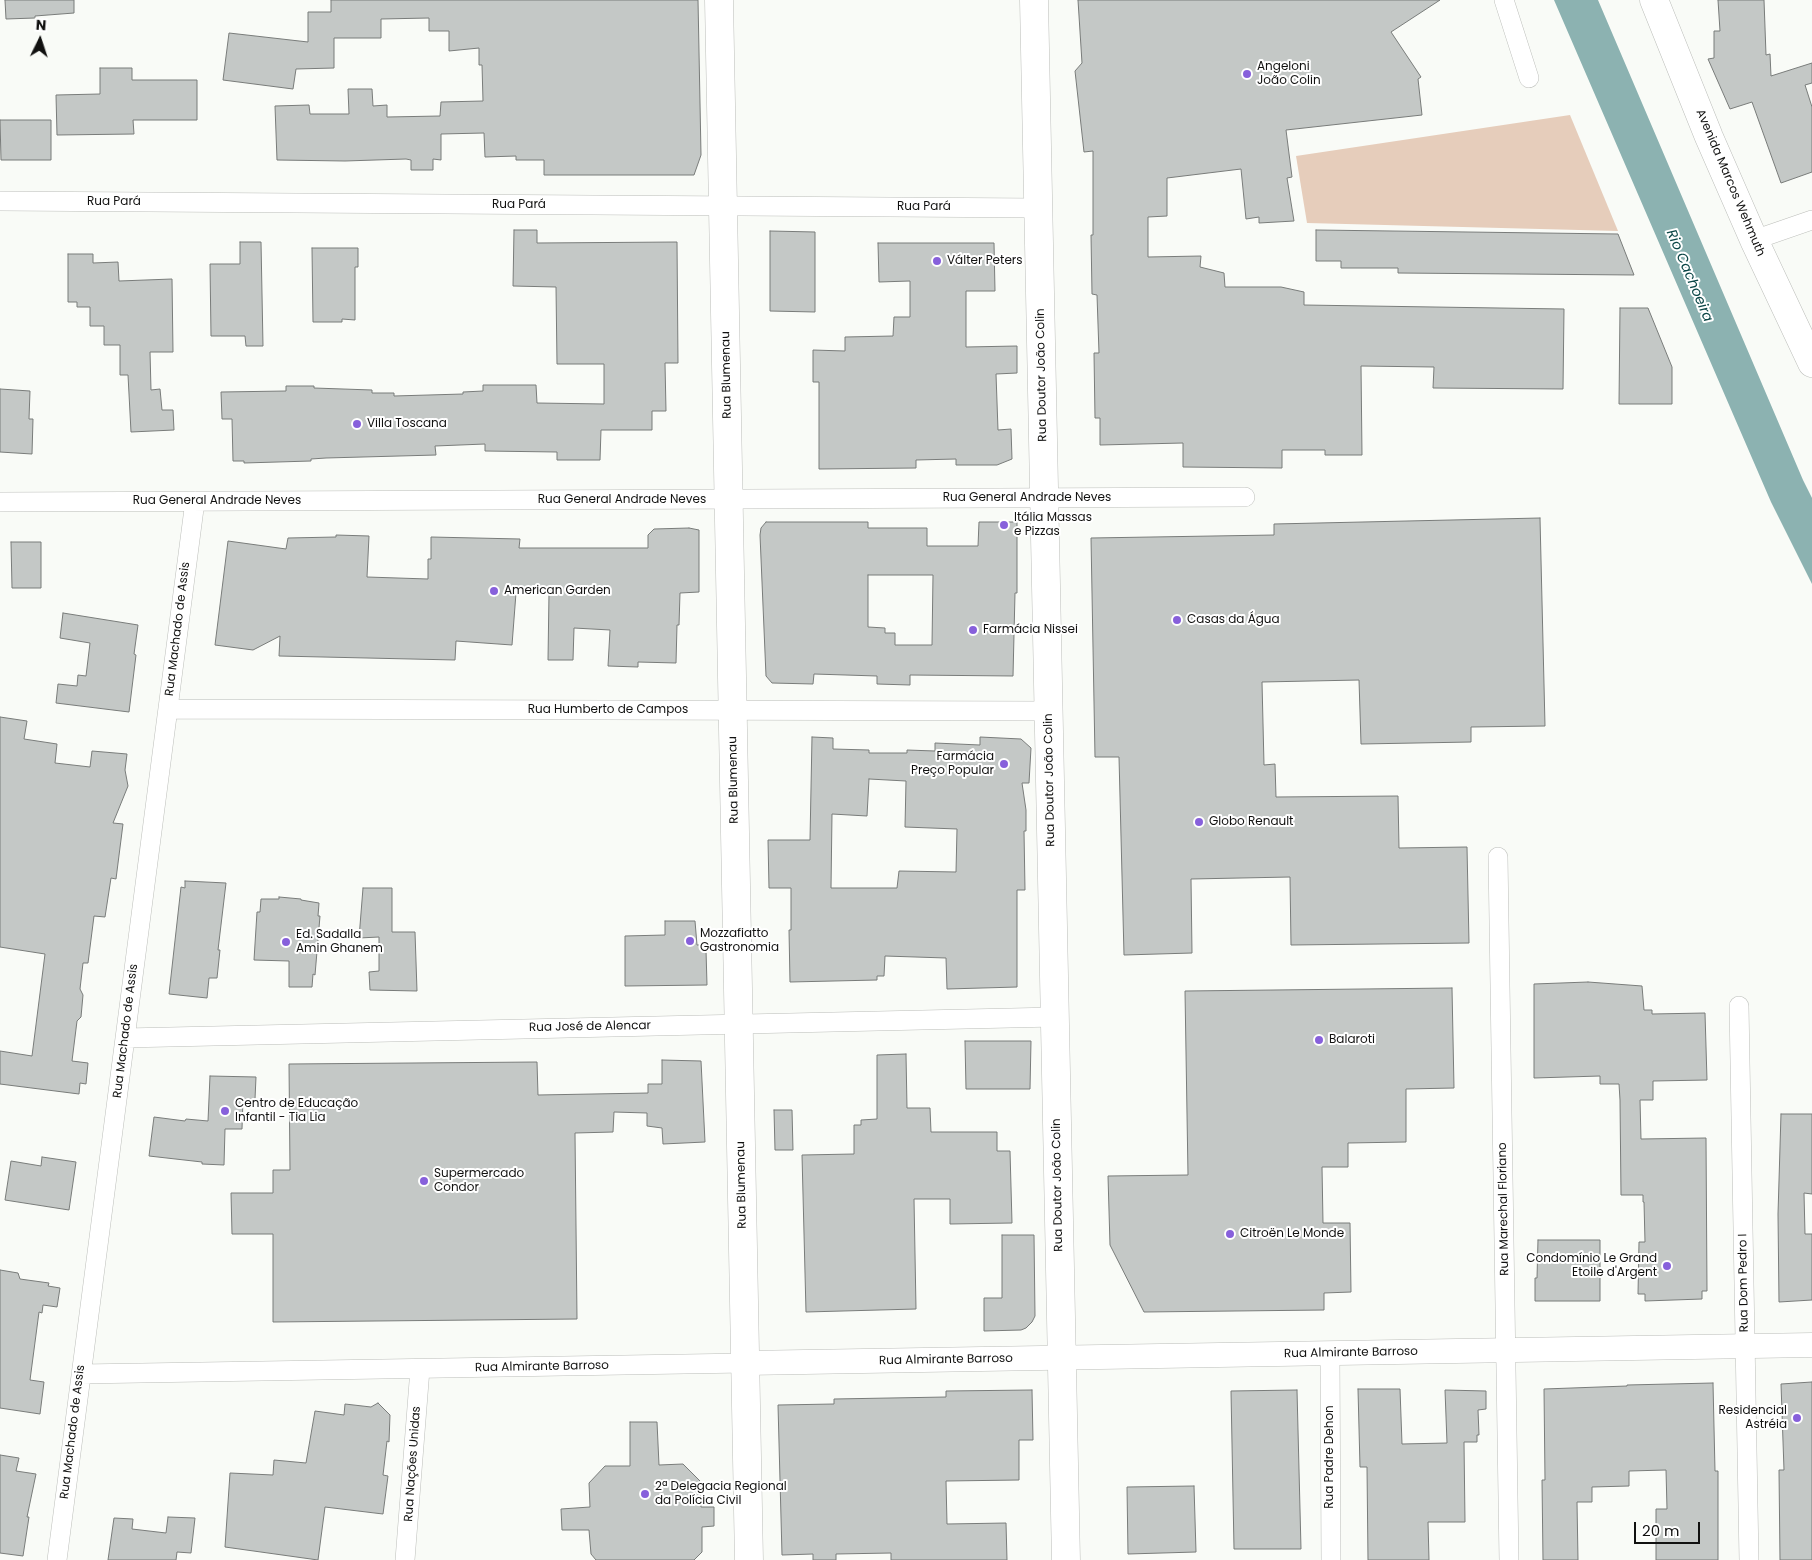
<!DOCTYPE html>
<meta charset="utf-8">
<style>
body{margin:0}
#map{position:relative;width:1812px;height:1560px;overflow:hidden;background:#f9fbf7;font-family:Poppins,sans-serif}
canvas{display:block}
.north{position:absolute;left:15px;top:15px;width:50px;height:50px;-webkit-text-stroke:4px #fff;paint-order:stroke;rotate:4deg;font-size:14px;font-weight:700;line-height:20px;text-align:center;color:#111110}
.north::after{content:'';display:block;margin:auto;width:18px;height:22px;background:#111110;clip-path:polygon(50% 0,100% 100%,50% 72%,0 100%)}
.scale{position:absolute;left:1634px;top:1522px;width:66px;height:22px;box-sizing:border-box;border:2px solid #111110;border-top:0;padding-left:6px;font-size:15px;line-height:18px;white-space:nowrap;color:#111110;-webkit-text-stroke:4px #fff;paint-order:stroke}
</style>
<div id="map">
<canvas width="1812" height="1560"></canvas>
<div class="north">N</div>
<div class="scale">20 m</div>
</div>
<script>
const g = document.querySelector('canvas').getContext('2d');
g.lineJoin = 'round';
function fillPath(path, color) { g.fillStyle = color; g.fill(path, 'evenodd'); }
const poly = rows => new Path2D(rows.map(r => 'M' + r).join(''));
function stroke(path, color, width, dash) { g.strokeStyle = color; g.lineWidth = width; g.lineCap = dash ? 'butt' : 'round'; g.setLineDash(dash || []); g.stroke(path); }
function label(font, color, halo, rows, align = 'center') {
  g.font = font + ' Poppins,sans-serif'; g.lineWidth = 4; g.setLineDash([]); g.textBaseline = 'middle'; g.strokeStyle = halo; g.fillStyle = color; for (const [text, x, y, turn = 0] of rows) {
    g.save(); g.translate(x, y); g.rotate((+turn || 0) * Math.PI / 180); g.textAlign = isNaN(turn) ? turn : align; if (halo) g.strokeText(text, 0, 0); g.fillText(text, 0, 0); g.restore();
  }
}
fillPath(poly([
 [1570,115,1618,231,1307,223,1296,156]
]), '#e6cdbb');
fillPath(poly([
 [1554,0,1598,0,1803,480,1812,498,1812,584,1771,502]
]), '#8cb2b1');
const building = poly([
 [5,0,74,0,74,13,35,16,35,18,6,19,5,0],
 [331,0,698,0,701,155,694,175,544,175,544,160,516,160,516,156,485,157,484,133,441,134,441,160,433,159,433,170,411,170,411,160,406,159,345,161,277,160,275,106,309,105,310,114,349,114,348,89,372,89,373,106,387,105,387,117,440,116,441,102,483,101,482,65,479,65,479,48,449,51,449,31,429,31,429,18,381,19,381,38,334,38,334,68,296,69,293,89,223,80,229,33,308,42,308,12,331,12,331,0],
 [1078,0,1440,0,1391,32,1421,77,1418,79,1422,115,1286,130,1292,177,1287,178,1294,221,1259,223,1259,217,1246,219,1241,169,1167,178,1167,216,1148,217,1148,257,1201,256,1200,267,1224,273,1225,287,1281,287,1304,292,1304,305,1564,309,1563,389,1433,388,1434,367,1361,366,1362,455,1325,455,1325,450,1282,450,1282,468,1183,467,1183,443,1100,445,1100,418,1095,418,1094,353,1099,353,1097,295,1092,294,1091,235,1093,235,1093,151,1084,152,1075,71,1082,63,1078,0],
 [1718,0,1764,0,1766,55,1770,54,1771,76,1812,63,1812,83,1805,85,1812,107,1812,172,1781,183,1752,102,1730,109,1708,59,1714,58,1714,31,1720,31,1718,0],
 [100,68,132,68,132,80,197,80,197,120,133,120,134,134,57,135,56,95,100,94,100,68],
 [0,120,51,120,51,160,1,160,0,120],
 [514,230,537,230,537,243,677,242,678,363,665,363,666,411,652,411,652,430,601,430,600,460,557,460,557,452,485,451,485,444,435,446,436,455,326,458,311,459,311,461,244,463,244,461,233,461,232,419,222,419,221,392,286,391,286,386,314,386,314,388,372,390,372,393,394,393,394,396,463,394,463,392,483,391,483,385,536,385,537,403,604,404,604,364,557,364,556,287,513,286,514,230],
 [1316,230,1618,234,1634,275,1398,273,1398,268,1341,268,1341,261,1316,261,1316,230],
 [770,231,815,232,815,312,770,311,770,231],
 [240,242,261,242,263,346,246,346,245,336,211,336,210,264,240,264,240,242],
 [878,243,994,243,995,291,966,291,966,347,1017,346,1017,373,996,374,998,430,1011,429,1012,459,997,465,956,465,956,459,916,460,916,468,819,469,819,382,813,382,813,350,845,351,845,337,893,336,894,317,910,317,910,281,879,282,878,243],
 [312,248,358,248,358,267,355,267,355,320,342,319,342,322,313,322,312,248],
 [68,254,93,254,93,263,118,262,119,281,172,279,173,352,150,352,151,390,160,389,162,410,173,410,174,430,131,432,128,375,120,375,120,345,104,345,104,326,90,326,90,307,77,307,77,302,68,302,68,254],
 [1620,308,1648,308,1672,367,1672,404,1619,404,1620,308],
 [0,389,30,391,29,419,33,419,32,454,0,452,0,389],
 [1540,518,1545,726,1471,727,1471,742,1361,744,1359,680,1262,682,1264,765,1275,764,1276,797,1398,796,1399,848,1467,847,1469,943,1291,945,1290,877,1191,879,1192,953,1124,955,1119,757,1095,757,1091,538,1274,535,1274,524,1540,518],
 [766,522,868,522,868,528,927,528,927,546,978,546,979,522,1017,522,1017,593,1015,593,1013,676,910,675,910,685,877,684,877,676,814,674,813,684,772,683,766,676,760,535,761,528,766,522],
 [868,575,933,575,932,645,895,645,895,633,885,633,885,628,868,627,868,575],
 [689,528,699,530,699,592,680,593,679,625,677,625,676,663,638,662,638,667,608,666,610,630,574,628,573,660,548,660,549,593,516,593,512,645,456,641,455,660,279,656,280,636,253,650,215,645,228,541,286,549,288,538,336,537,336,535,369,536,367,577,428,579,428,559,431,559,431,537,520,539,519,548,648,548,648,535,654,529,689,528],
 [11,542,41,542,41,588,12,588,11,542],
 [63,613,138,625,134,654,136,655,129,712,56,703,58,684,77,686,78,675,86,676,90,643,60,638,63,613],
 [0,717,27,721,24,739,57,744,55,763,90,767,92,751,127,754,125,770,128,786,113,823,123,824,116,879,111,878,105,917,94,916,88,963,83,963,80,989,83,995,81,1017,77,1021,72,1061,88,1063,86,1084,80,1083,79,1094,0,1084,0,1051,32,1056,45,954,0,947,0,717],
 [812,737,833,738,833,749,869,750,869,753,907,753,907,750,935,751,935,743,980,745,980,737,1021,739,1031,748,1029,783,1022,783,1026,810,1026,831,1024,831,1025,890,1017,890,1017,987,947,989,946,958,885,956,884,976,877,976,877,980,790,982,789,930,791,930,791,888,769,888,768,840,810,840,812,737],
 [869,779,906,781,905,827,957,829,956,872,899,871,897,888,831,888,832,814,867,816,869,779],
 [185,881,226,883,218,950,220,950,217,978,209,978,207,998,169,994,181,887,185,888,185,881],
 [363,888,392,888,392,932,415,932,417,991,370,990,369,972,379,971,379,937,359,938,363,888],
 [279,897,301,899,301,900,319,903,318,916,320,916,315,975,313,974,312,987,289,987,289,961,254,960,257,912,260,912,261,899,279,899,279,897],
 [665,921,695,921,697,945,703,945,703,951,706,950,707,985,625,986,625,936,665,935,665,921],
 [1588,982,1642,986,1644,1010,1652,1010,1652,1014,1705,1013,1707,1080,1653,1081,1653,1100,1640,1100,1641,1139,1706,1138,1707,1291,1702,1291,1702,1299,1645,1301,1645,1294,1638,1294,1639,1242,1645,1242,1644,1202,1643,1202,1643,1195,1621,1195,1620,1100,1619,1084,1600,1084,1600,1076,1534,1078,1534,984,1588,982],
 [1452,988,1454,1088,1406,1089,1406,1142,1348,1143,1348,1167,1322,1167,1323,1223,1350,1223,1351,1292,1324,1293,1324,1310,1144,1312,1110,1245,1108,1176,1188,1175,1185,991,1452,988],
 [965,1041,1031,1041,1030,1089,966,1089,965,1041],
 [906,1054,907,1108,930,1108,931,1132,997,1132,997,1151,1010,1151,1012,1223,950,1224,950,1199,914,1199,916,1309,806,1312,802,1155,854,1154,854,1125,861,1125,861,1120,877,1119,877,1055,906,1054],
 [662,1060,701,1061,705,1142,663,1144,662,1128,647,1126,647,1113,614,1112,613,1132,575,1133,577,1319,273,1322,273,1234,232,1234,231,1193,273,1193,273,1170,290,1170,289,1064,537,1062,538,1095,648,1093,648,1084,662,1084,662,1060],
 [210,1076,256,1077,255,1099,243,1099,242,1129,225,1129,224,1165,202,1164,202,1162,149,1156,154,1117,185,1121,186,1119,208,1121,210,1076],
 [774,1110,792,1110,793,1150,775,1150,774,1110],
 [1781,1114,1812,1114,1812,1194,1804,1193,1805,1234,1812,1234,1812,1300,1779,1302,1778,1214,1781,1114],
 [42,1157,76,1162,69,1210,5,1200,11,1161,41,1166,42,1157],
 [1002,1235,1034,1235,1035,1316,1032,1322,1026,1328,1021,1330,984,1331,984,1298,1002,1298,1002,1235],
 [1538,1240,1600,1240,1600,1301,1535,1301,1535,1278,1537,1278,1538,1240],
 [0,1270,18,1273,20,1279,49,1283,48,1286,60,1288,57,1307,43,1305,42,1313,39,1312,30,1380,44,1382,40,1414,0,1408,0,1270],
 [1812,1382,1812,1560,1780,1560,1779,1470,1784,1470,1781,1384,1812,1382],
 [1713,1383,1715,1471,1718,1471,1718,1560,1656,1560,1656,1509,1667,1509,1666,1470,1629,1471,1629,1486,1592,1487,1592,1502,1577,1502,1578,1560,1543,1560,1542,1480,1545,1480,1544,1389,1627,1386,1627,1385,1713,1383],
 [1358,1389,1400,1389,1402,1444,1447,1443,1445,1390,1486,1391,1486,1409,1478,1410,1479,1435,1477,1435,1477,1442,1464,1442,1465,1522,1428,1522,1429,1560,1368,1560,1367,1467,1360,1467,1358,1389],
 [1032,1390,1033,1440,1019,1440,1019,1480,946,1481,947,1524,1006,1523,1007,1560,891,1560,891,1553,836,1554,836,1560,813,1560,813,1554,782,1555,778,1405,834,1404,834,1399,946,1397,946,1391,1032,1390],
 [1297,1390,1301,1549,1234,1549,1231,1391,1297,1390],
 [378,1403,390,1415,389,1442,387,1441,383,1475,388,1476,383,1514,325,1507,318,1560,225,1547,230,1473,273,1475,274,1460,306,1463,315,1411,344,1415,345,1404,371,1407,378,1403],
 [630,1422,657,1422,659,1465,683,1464,700,1481,701,1507,714,1507,714,1526,702,1527,702,1552,694,1560,596,1560,591,1554,589,1530,562,1530,561,1509,590,1507,589,1483,605,1466,630,1466,630,1422],
 [0,1455,19,1458,16,1471,36,1474,27,1517,29,1517,23,1556,0,1553,0,1455],
 [1194,1486,1196,1552,1128,1554,1127,1487,1194,1486],
 [168,1517,195,1518,191,1553,177,1552,176,1560,108,1560,114,1518,133,1519,132,1529,166,1533,168,1517]
]);
fillPath(building, '#c4c8c6');
stroke(building, '#797c7a', 1);
const minor = poly([
 [1504,0,1529,78],
 [0,201,1038,208],
 [1754,240,1812,220],
 [0,502,1245,497],
 [168,709,1048,711],
 [1498,857,1509,1560],
 [1739,1006,1749,1560],
 [125,1038,1055,1017],
 [1330,1353,1331,1560],
 [81,1374,745,1363],
 [57,1560,195,501],
 [405,1560,420,1369]
]);
const tertiary = poly([
 [745,1363,1812,1345]
]);
const primary = poly([
 [719,0,749,1560],
 [1034,0,1066,1560],
 [1654,0,1709,137,1754,240,1812,363]
]);
stroke(minor, '#bcbeba', 20);
stroke(tertiary, '#bcbeba', 25);
stroke(primary, '#bcbeba', 29);
stroke(minor, '#fff', 19);
stroke(tertiary, '#fff', 24);
stroke(primary, '#fff', 28);
for (const [x, y, r, color] of [
 [1247,74,5,"#8760db"],
 [937,261,5,"#8760db"],
 [357,424,5,"#8760db"],
 [1004,525,5,"#8760db"],
 [494,591,5,"#8760db"],
 [1177,620,5,"#8760db"],
 [973,630,5,"#8760db"],
 [1004,764,5,"#8760db"],
 [1199,822,5,"#8760db"],
 [690,941,5,"#8760db"],
 [286,942,5,"#8760db"],
 [1319,1040,5,"#8760db"],
 [225,1111,5,"#8760db"],
 [424,1181,5,"#8760db"],
 [1230,1234,5,"#8760db"],
 [1667,1266,5,"#8760db"],
 [1797,1418,5,"#8760db"],
 [645,1494,5,"#8760db"]
]) { const dot = new Path2D(); dot.arc(x, y, r, 0, 2 * Math.PI); g.fillStyle = color; g.fill(dot); stroke(dot, '#fff', 2); }
label('12px', '#111110', '#fff', [
 ["Angeloni",1257,67],
 ["João Colin",1257,81],
 ["Válter Peters",947,261],
 ["Villa Toscana",367,424],
 ["Itália Massas",1014,518],
 ["e Pizzas",1014,532],
 ["American Garden",504,591],
 ["Casas da Água",1187,620],
 ["Farmácia Nissei",983,630],
 ["Farmácia",994,757,"right"],
 ["Preço Popular",994,771,"right"],
 ["Globo Renault",1209,822],
 ["Mozzafiatto",700,934],
 ["Gastronomia",700,948],
 ["Ed. Sadalla",296,935],
 ["Amin Ghanem",296,949],
 ["Balaroti",1329,1040],
 ["Centro de Educação",235,1104],
 ["Infantil - Tia Lia",235,1118],
 ["Supermercado",434,1174],
 ["Condor",434,1188],
 ["Citroën Le Monde",1240,1234],
 ["Condomínio Le Grand",1657,1259,"right"],
 ["Etoile d'Argent",1657,1273,"right"],
 ["Residencial",1787,1411,"right"],
 ["Astréia",1787,1425,"right"],
 ["2ª Delegacia Regional",655,1487],
 ["da Polícia Civil",655,1501]
], 'left');
label('12px', '#111110', '#fff', [
 ["Avenida Marcos Wehmuth",1730,183,67],
 ["Rua Pará",114,202],
 ["Rua Pará",519,205],
 ["Rua Pará",924,207],
 ["Rua Blumenau",727,375,-91],
 ["Rua Doutor João Colin",1042,375,-91],
 ["Rua General Andrade Neves",1027,498],
 ["Rua General Andrade Neves",622,500],
 ["Rua General Andrade Neves",217,501],
 ["Rua Machado de Assis",178,629,-83],
 ["Rua Humberto de Campos",608,710],
 ["Rua Blumenau",734,780,-91],
 ["Rua Doutor João Colin",1050,780,-91],
 ["Rua José de Alencar",590,1027,-1],
 ["Rua Machado de Assis",126,1031,-83],
 ["Rua Blumenau",742,1185,-91],
 ["Rua Doutor João Colin",1058,1185,-91],
 ["Rua Marechal Floriano",1504,1209,-91],
 ["Rua Dom Pedro I",1744,1283,-91],
 ["Rua Almirante Barroso",1351,1353,-1],
 ["Rua Almirante Barroso",946,1360,-1],
 ["Rua Almirante Barroso",542,1367,-1],
 ["Rua Machado de Assis",73,1432,-83],
 ["Rua Padre Dehon",1330,1457,-90],
 ["Rua Nações Unidas",413,1464,-86]
]);
label('italic 14px', '#0b4646', '#fff', [
 ["Rio Cachoeira",1689,276,67]
]);
</script>
